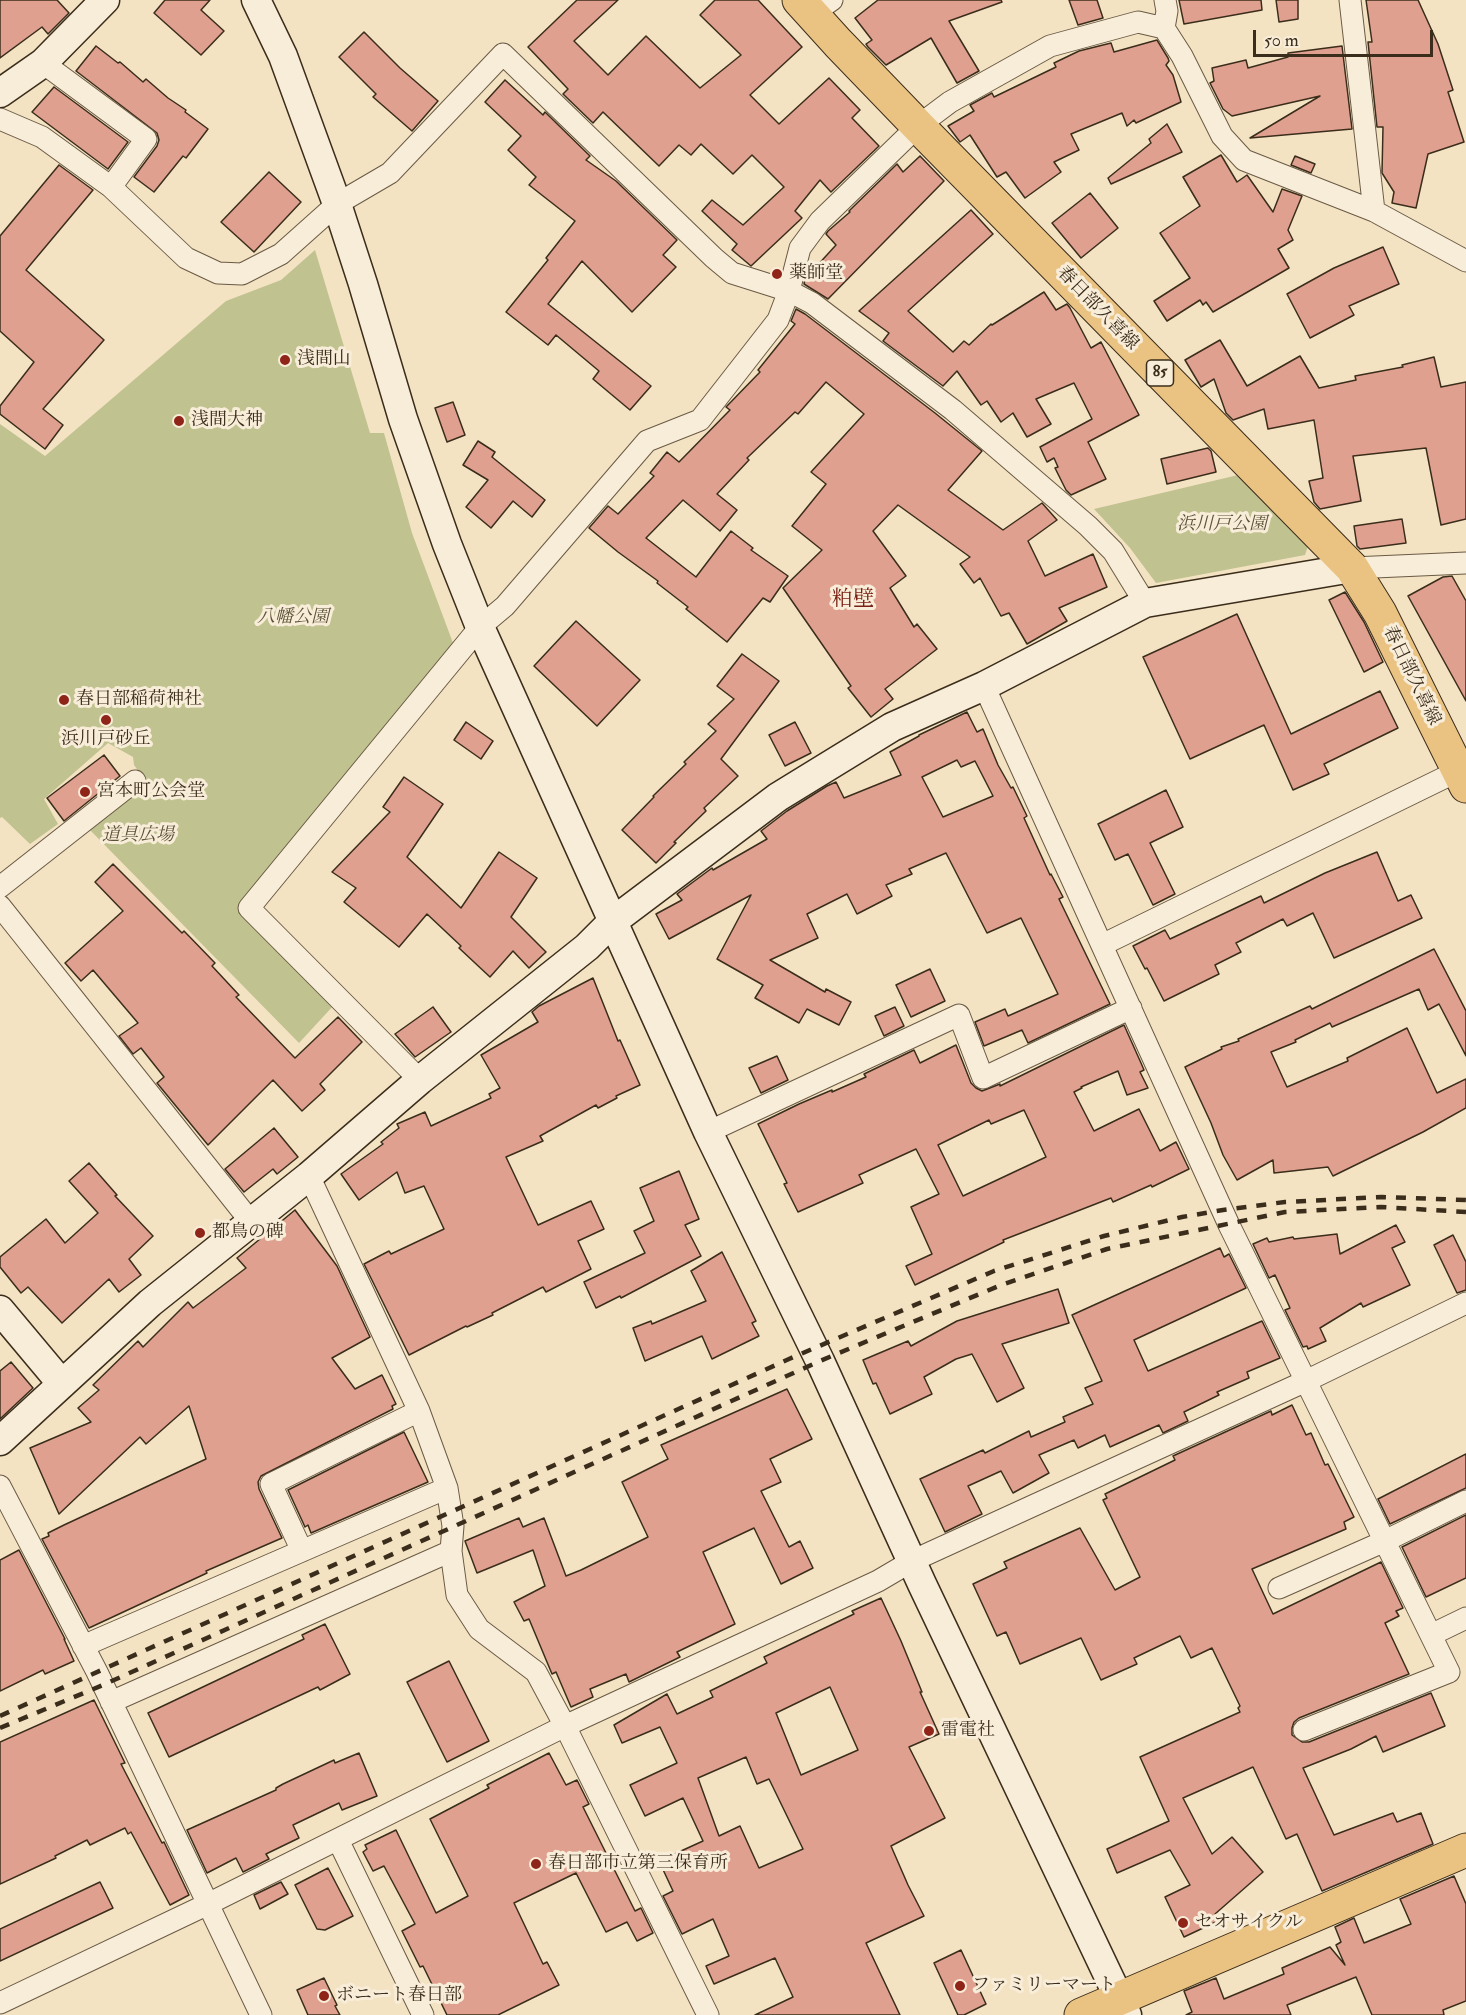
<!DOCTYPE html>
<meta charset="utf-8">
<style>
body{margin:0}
#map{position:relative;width:1466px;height:2015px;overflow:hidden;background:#f4e3c3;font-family:"IM FELL Double Pica",serif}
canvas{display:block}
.scale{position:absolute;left:1253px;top:30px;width:180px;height:27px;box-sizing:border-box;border:3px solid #3b2d1b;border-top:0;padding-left:8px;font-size:18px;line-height:21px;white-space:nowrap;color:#3b2d1b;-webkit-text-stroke:4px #f8edd8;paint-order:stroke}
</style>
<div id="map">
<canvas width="1466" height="2015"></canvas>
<div class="scale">50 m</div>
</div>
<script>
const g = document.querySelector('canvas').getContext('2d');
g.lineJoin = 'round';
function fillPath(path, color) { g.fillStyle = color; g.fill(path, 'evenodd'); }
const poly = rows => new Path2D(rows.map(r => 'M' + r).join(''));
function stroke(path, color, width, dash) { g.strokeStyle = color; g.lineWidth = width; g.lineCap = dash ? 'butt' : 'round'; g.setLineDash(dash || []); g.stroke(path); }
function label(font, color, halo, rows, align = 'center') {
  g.font = font + ' "IM FELL Double Pica","Noto Serif JP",serif'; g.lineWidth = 6; g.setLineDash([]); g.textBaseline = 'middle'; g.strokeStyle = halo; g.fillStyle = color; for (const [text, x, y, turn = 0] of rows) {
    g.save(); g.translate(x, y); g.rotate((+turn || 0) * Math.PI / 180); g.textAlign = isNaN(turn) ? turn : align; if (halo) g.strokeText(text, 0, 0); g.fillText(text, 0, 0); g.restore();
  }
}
fillPath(poly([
 [315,250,370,433,384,433,412,533,453,643,241,911,334,1005,299,1043,88,828,147,783,134,765,133,757,108,743,44,799,58,824,30,844,2,817,0,818,0,424,45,456,226,301,281,280],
 [1238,475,1308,546,1305,555,1156,583,1130,548,1094,509]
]), '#c0c290');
const building = poly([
 [0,0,57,0,69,13,48,34,42,27,0,58,0,0],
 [165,0,210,0,201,10,224,31,201,55,154,13,165,0],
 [577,0,618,0,574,41,608,75,646,36,700,88,741,55,700,15,715,0,758,0,802,47,750,95,779,124,829,78,860,110,852,118,879,146,831,192,820,180,795,211,802,218,751,266,732,250,737,244,702,211,712,200,743,225,784,187,752,155,733,174,701,144,691,155,679,145,659,166,603,112,593,123,563,94,568,89,528,47,577,0],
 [878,0,1001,0,1002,2,949,21,979,71,957,83,931,38,886,65,868,47,866,44,872,40,855,18,878,0],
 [1069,0,1097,0,1103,18,1078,25,1069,0],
 [1179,0,1261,0,1262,10,1184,24,1179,0],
 [1276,0,1298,0,1298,19,1279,22,1276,0],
 [1366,0,1418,0,1438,44,1453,90,1448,92,1464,142,1428,154,1416,208,1392,203,1394,192,1382,173,1383,127,1377,127,1368,42,1372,42,1366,0],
 [364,32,400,68,438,101,412,131,373,97,376,94,339,57,364,32],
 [1157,40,1168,58,1169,61,1166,65,1173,75,1181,102,1136,123,1134,120,1127,126,1122,113,1071,134,1079,150,1054,162,1061,172,1025,198,1006,172,997,177,970,135,960,142,948,126,974,111,970,105,992,93,994,97,1056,67,1054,63,1079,51,1111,43,1114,52,1157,40],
 [96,46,118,63,120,62,143,82,146,79,168,98,186,110,185,112,208,129,186,158,183,156,154,192,134,177,157,146,159,140,157,133,76,71,96,46],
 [1342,46,1352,129,1250,138,1320,96,1232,116,1223,109,1210,83,1214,81,1212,68,1246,60,1248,68,1288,57,1288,53,1342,46],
 [505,80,543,115,545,112,590,156,586,160,616,181,677,240,663,255,676,267,632,312,582,261,548,304,651,386,630,410,593,379,599,371,556,335,548,345,506,312,548,260,546,258,575,221,529,185,536,177,508,150,521,136,485,102,505,80],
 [54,87,128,142,108,169,32,112,54,87],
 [1167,124,1182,152,1111,184,1108,178,1151,143,1149,139,1167,124],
 [1221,155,1237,182,1247,175,1273,212,1282,189,1302,196,1288,230,1293,240,1278,249,1289,268,1213,312,1206,302,1203,305,1200,300,1167,321,1154,301,1190,278,1160,233,1200,206,1183,177,1221,155],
 [920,156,944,181,828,299,804,284,805,279,836,245,826,234,828,231,850,212,849,211,897,164,903,172,920,156],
 [1295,156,1315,164,1311,173,1291,165,1295,156],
 [59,165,93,190,26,270,104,340,43,409,63,425,45,449,0,414,0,406,34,362,0,331,0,236,59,165],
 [269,172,301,202,254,252,221,222,269,172],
 [1090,193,1118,228,1081,258,1052,223,1090,193],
 [971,210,993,234,908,311,953,352,964,341,969,345,991,324,992,325,1044,292,1056,310,1067,304,1070,308,1091,348,1101,342,1139,415,1088,442,1106,479,1071,495,1066,490,1055,468,1058,467,1054,458,1047,462,1040,447,1092,419,1074,383,1036,399,1051,424,1027,437,1013,413,1001,422,987,401,981,405,957,371,943,386,883,341,889,333,859,311,971,210],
 [1383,247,1399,284,1349,306,1354,315,1310,338,1287,294,1334,268,1383,247],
 [796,309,805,314,935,413,982,451,948,490,1003,530,1042,503,1057,520,1028,541,1045,576,1093,554,1107,587,1059,608,1067,621,1027,644,1009,613,1001,616,980,578,974,583,960,564,970,557,898,505,873,531,906,576,890,588,914,627,917,624,937,649,885,689,893,699,871,717,848,688,851,686,783,588,822,550,792,526,826,484,811,472,864,414,826,382,798,414,795,412,747,458,749,460,717,494,737,510,720,531,683,500,646,538,696,577,731,531,753,548,751,550,788,576,770,602,763,598,727,642,686,609,688,607,657,583,658,581,618,552,589,528,608,506,618,514,654,476,650,473,667,452,679,462,730,410,726,407,760,372,758,370,795,324,791,321,796,309],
 [1220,340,1247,386,1300,356,1319,388,1356,380,1355,376,1403,367,1402,365,1434,357,1441,387,1466,382,1466,519,1441,525,1426,448,1353,456,1361,501,1320,509,1314,502,1309,481,1323,478,1314,420,1268,429,1264,409,1233,420,1226,413,1214,379,1201,387,1185,360,1220,340],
 [453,402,465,435,447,442,435,408,453,402],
 [478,441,495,452,492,457,545,500,532,517,513,501,491,528,466,507,488,480,463,465,478,441],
 [1208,448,1211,451,1216,472,1167,484,1161,459,1208,448],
 [1402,519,1406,543,1360,549,1357,546,1354,526,1402,519],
 [1452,576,1466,601,1466,701,1408,596,1443,577,1452,576],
 [1345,592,1364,622,1383,662,1364,672,1329,600,1345,592],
 [1237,614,1291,734,1380,691,1398,728,1324,764,1329,774,1293,790,1264,725,1190,759,1143,657,1237,614],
 [576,621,640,680,597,726,534,666,576,621],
 [742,654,779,681,721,759,738,776,704,808,706,811,674,842,676,843,656,863,622,830,654,797,653,796,686,764,684,762,716,731,708,724,734,699,717,686,742,654],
 [967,712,977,732,983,729,998,765,1011,788,1013,787,1027,816,1024,818,1050,875,1051,874,1063,897,1059,899,1110,1004,1028,1043,1022,1030,984,1046,975,1022,1005,1009,1008,1016,1058,994,1021,918,987,933,946,853,909,869,912,874,886,885,892,896,857,914,847,894,807,914,818,938,770,960,825,992,826,989,851,1002,839,1025,807,1009,799,1023,755,998,763,985,717,959,751,895,669,939,656,914,682,900,677,894,712,868,713,870,767,839,761,831,787,811,827,786,836,782,844,798,901,775,890,752,919,736,919,735,967,712],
 [957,760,961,767,975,761,993,796,943,817,922,777,957,760],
 [466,722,493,741,481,759,454,740,466,722],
 [795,722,811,753,785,766,769,735,795,722],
 [104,755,120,776,64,821,47,798,104,755],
 [404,777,443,804,407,857,461,908,499,852,537,878,511,917,546,952,529,968,513,951,490,977,459,948,461,946,427,914,399,947,344,902,356,888,332,872,390,812,383,807,404,777],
 [1166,790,1183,827,1150,843,1175,894,1153,905,1128,854,1115,860,1098,824,1166,790],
 [1377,852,1398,901,1411,895,1422,918,1334,958,1313,913,1287,926,1283,919,1236,943,1241,952,1215,965,1219,974,1164,1001,1147,968,1145,969,1133,946,1165,930,1170,939,1261,896,1264,903,1325,873,1377,852],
 [113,864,182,933,184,931,215,963,212,966,239,995,236,997,293,1056,295,1058,338,1017,362,1042,320,1084,325,1090,302,1111,273,1080,208,1145,157,1083,164,1077,141,1048,133,1054,119,1036,138,1023,93,970,81,981,65,963,123,911,95,882,113,864],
 [1434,949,1466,1011,1466,1056,1439,1004,1428,1010,1419,989,1332,1027,1330,1023,1295,1040,1296,1042,1271,1052,1287,1087,1348,1061,1347,1058,1407,1028,1437,1093,1466,1079,1466,1108,1423,1132,1333,1176,1328,1167,1274,1173,1273,1160,1237,1180,1223,1155,1211,1123,1185,1067,1222,1049,1221,1047,1239,1041,1238,1039,1310,1006,1312,1009,1434,949],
 [930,969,945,1001,911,1017,896,985,930,969],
 [593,978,618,1041,620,1040,640,1085,616,1096,617,1098,598,1108,596,1105,540,1136,543,1141,506,1157,538,1225,591,1201,604,1229,578,1241,591,1269,546,1292,543,1287,492,1313,493,1315,467,1327,466,1326,409,1355,364,1264,389,1251,391,1254,444,1229,424,1186,405,1193,397,1172,359,1200,341,1174,383,1144,381,1142,399,1128,397,1124,425,1112,431,1126,491,1098,489,1094,500,1088,481,1055,538,1022,532,1012,539,1006,593,978],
 [433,1007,451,1032,415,1057,395,1034,433,1007],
 [895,1007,904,1026,884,1036,875,1016,895,1007],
 [1124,1025,1141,1063,1144,1070,1140,1072,1148,1088,1127,1095,1118,1071,1081,1087,1082,1088,1074,1092,1094,1131,1139,1109,1160,1151,1176,1142,1189,1169,1152,1187,1151,1185,1113,1202,1111,1198,1003,1240,1004,1242,915,1285,906,1266,932,1254,911,1207,939,1194,916,1149,859,1175,863,1183,798,1212,784,1184,787,1183,758,1124,799,1104,832,1090,832,1092,866,1077,864,1074,914,1050,920,1063,956,1045,971,1083,976,1088,982,1091,1000,1084,1000,1086,1124,1025],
 [1024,1110,1046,1157,963,1196,938,1145,989,1120,991,1124,1024,1110],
 [777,1056,788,1080,761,1093,749,1068,777,1056],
 [274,1128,298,1157,277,1174,273,1169,244,1192,225,1169,274,1128],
 [89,1163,117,1195,115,1196,153,1236,129,1259,141,1275,119,1292,109,1279,62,1323,28,1287,21,1293,0,1267,0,1257,46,1219,65,1243,98,1213,69,1181,89,1163],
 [679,1171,699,1219,685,1225,701,1256,621,1298,620,1296,596,1308,584,1282,645,1253,634,1231,654,1221,640,1188,679,1171],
 [295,1210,337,1266,370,1337,332,1358,355,1389,382,1375,396,1404,392,1406,393,1409,261,1476,258,1482,259,1489,282,1538,206,1571,207,1573,89,1628,42,1539,49,1536,48,1533,64,1525,206,1459,189,1406,146,1444,140,1437,59,1514,30,1448,91,1422,78,1408,99,1390,93,1385,138,1341,143,1347,188,1302,193,1308,246,1268,237,1258,295,1210],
 [1396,1225,1405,1242,1392,1248,1410,1285,1363,1307,1361,1303,1320,1328,1326,1341,1308,1349,1307,1346,1303,1347,1285,1310,1290,1308,1275,1275,1269,1278,1253,1244,1267,1238,1269,1242,1293,1237,1294,1239,1337,1234,1340,1254,1396,1225],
 [1453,1235,1466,1262,1466,1290,1457,1293,1434,1245,1453,1235],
 [1220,1248,1224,1257,1229,1254,1246,1288,1134,1340,1148,1371,1262,1321,1280,1358,1247,1372,1249,1378,1217,1392,1219,1395,1184,1412,1188,1421,1163,1433,1159,1425,1110,1447,1105,1435,1078,1448,1074,1440,1039,1455,1049,1473,1013,1493,1001,1471,968,1486,982,1514,945,1532,920,1479,983,1450,985,1453,1029,1431,1031,1437,1065,1422,1063,1417,1093,1404,1085,1388,1102,1381,1072,1315,1220,1248],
 [722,1252,756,1321,752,1323,759,1336,712,1359,702,1336,645,1361,633,1328,651,1321,652,1324,706,1301,691,1271,722,1252],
 [1058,1289,1069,1323,1002,1344,1024,1388,997,1402,972,1354,956,1359,924,1377,932,1394,890,1414,876,1383,873,1384,863,1360,908,1341,911,1346,957,1321,1058,1289],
 [11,1362,33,1388,0,1419,0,1371,11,1362],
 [787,1389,812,1439,770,1459,781,1482,761,1491,789,1547,800,1541,813,1568,781,1584,754,1528,703,1552,735,1624,677,1652,680,1657,629,1682,626,1674,590,1689,593,1697,571,1707,556,1672,552,1674,529,1619,524,1621,514,1602,545,1586,533,1550,477,1573,465,1541,519,1518,523,1527,544,1518,566,1576,581,1570,648,1537,622,1482,668,1459,661,1445,787,1389],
 [1292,1405,1306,1435,1311,1433,1325,1465,1328,1464,1354,1517,1344,1522,1346,1529,1252,1569,1273,1614,1381,1562,1403,1608,1396,1611,1399,1616,1385,1623,1409,1674,1299,1718,1294,1722,1292,1728,1292,1735,1302,1742,1309,1742,1431,1693,1445,1726,1383,1752,1376,1736,1351,1749,1303,1768,1334,1835,1393,1813,1397,1822,1421,1813,1433,1844,1322,1891,1297,1834,1286,1839,1253,1767,1183,1798,1212,1854,1232,1837,1263,1872,1215,1914,1218,1921,1184,1937,1165,1897,1190,1885,1170,1850,1117,1873,1107,1849,1169,1821,1140,1757,1240,1712,1238,1708,1240,1706,1212,1648,1191,1658,1180,1636,1134,1658,1137,1664,1101,1680,1081,1638,1020,1664,1006,1632,997,1636,973,1584,1007,1568,1004,1562,1080,1528,1115,1590,1140,1577,1103,1500,1107,1498,1105,1494,1175,1460,1173,1456,1271,1411,1272,1415,1292,1405],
 [404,1432,428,1482,311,1533,308,1525,305,1527,288,1490,404,1432],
 [1466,1454,1466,1488,1390,1524,1378,1499,1466,1454],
 [1466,1515,1466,1578,1426,1597,1402,1547,1466,1515],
 [19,1550,65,1639,64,1639,74,1661,45,1674,43,1670,0,1691,0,1560,19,1550],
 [881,1598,901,1641,922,1692,920,1692,939,1734,909,1747,945,1818,891,1846,908,1885,924,1916,866,1943,900,2015,755,2015,793,1997,775,1958,714,1984,706,1966,729,1956,713,1919,682,1934,663,1896,673,1891,659,1861,703,1841,683,1798,645,1816,630,1785,677,1763,660,1727,622,1743,614,1725,667,1694,677,1714,713,1697,710,1691,767,1663,764,1657,854,1614,852,1611,881,1598],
 [830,1687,858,1750,801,1775,776,1713,830,1687],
 [746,1757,757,1784,769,1779,803,1849,759,1868,740,1826,719,1836,698,1778,746,1757],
 [325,1624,350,1674,320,1690,318,1687,169,1757,148,1713,304,1639,302,1635,325,1624],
 [449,1661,489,1741,447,1762,407,1682,449,1661],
 [94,1700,125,1763,121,1764,162,1843,164,1842,189,1895,170,1905,131,1832,128,1834,125,1828,90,1845,87,1840,55,1856,56,1858,0,1884,0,1742,94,1700],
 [359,1753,377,1796,342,1810,339,1803,293,1825,299,1838,266,1854,269,1859,243,1872,236,1858,207,1873,187,1830,276,1790,276,1788,283,1784,334,1760,335,1763,359,1753],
 [549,1753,566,1785,577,1780,589,1804,583,1807,635,1911,641,1908,653,1933,637,1941,627,1922,606,1932,576,1873,514,1903,543,1964,547,1962,559,1985,498,2015,447,2015,423,1966,420,1967,402,1931,415,1924,384,1866,373,1871,363,1852,367,1849,365,1845,396,1830,436,1913,468,1896,430,1819,489,1788,487,1785,549,1753],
 [328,1868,353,1916,325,1930,317,1929,295,1885,328,1868],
 [1454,1876,1466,1904,1466,2001,1443,2010,1444,2015,1372,2015,1356,1977,1287,2005,1291,2015,1186,2015,1192,2012,1184,1991,1216,1978,1224,1999,1284,1974,1282,1968,1330,1947,1345,1965,1336,1945,1341,1942,1335,1927,1354,1918,1364,1943,1411,1924,1400,1899,1454,1876],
 [100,1882,113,1908,0,1961,0,1929,100,1882],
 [281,1882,288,1894,260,1909,254,1895,281,1882],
 [961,1950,986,2004,964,2015,958,2015,934,1963,961,1950],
 [324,1978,337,2005,335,2006,340,2015,308,2015,297,1990,324,1978]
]);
fillPath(building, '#e0a08f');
stroke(building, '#3b2d1b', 1.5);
const street = poly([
 [1350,0,1374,211],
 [812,14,832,0],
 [1164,28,1167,11,1165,0],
 [43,63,146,139,111,187],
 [0,119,42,137,111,187,186,258,218,273,242,274,281,254,337,204,390,173,503,54,714,258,732,273,789,291,812,303,953,410,1088,526,1113,551,1145,603],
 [1352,568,1466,563],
 [984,686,1229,1225,1449,1672,1304,1730],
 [0,887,135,781],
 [0,906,251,1222],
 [1102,945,1458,771],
 [420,1080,249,908,480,627,505,606,647,441,700,420,778,320,789,291,800,248,820,221,918,126,950,102,1050,46,1138,22,1164,28,1182,56,1222,136,1244,160,1374,211,1466,261],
 [708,1132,959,1015,983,1078,1131,1008],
 [309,1176,419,1411,447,1488,453,1526,451,1551,457,1595,479,1629,536,1672,565,1726,708,2015],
 [0,1486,97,1672,261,2015],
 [302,1551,271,1484,419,1411],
 [1279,1588,1385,1541,1466,1501],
 [1431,1635,1466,1618],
 [83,1646,447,1488],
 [111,1702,451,1551],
 [338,1840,423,2015],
 [0,2003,208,1904,565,1726,878,1581,912,1561,1306,1381,1466,1303]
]);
const secondary = poly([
 [256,0,283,56,337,204,363,284,403,419,447,544,480,627,708,1132,820,1361,922,1584,1127,2015],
 [0,93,43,63,105,0],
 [0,1310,62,1384],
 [0,1441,150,1303,309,1176,420,1080,587,947,612,922,778,797,892,727,984,686,1145,603,1352,568]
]);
const primary = poly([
 [799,0,838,43,918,126,1352,568,1380,613,1466,786],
 [1081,2015,1466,1850]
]);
stroke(street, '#695a45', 23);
stroke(secondary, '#3b2d1b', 31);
stroke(primary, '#3b2d1b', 35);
stroke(street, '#f8edd8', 21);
stroke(secondary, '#f8edd8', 28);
stroke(primary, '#eac282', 33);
stroke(poly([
 [0,1716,789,1359,994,1271,1104,1236,1182,1217,1223,1210,1285,1202,1382,1197,1466,1200],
 [0,1728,103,1685,820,1361,1001,1285,1107,1249,1285,1212,1381,1207,1466,1212]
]), '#3b2d1b', 4.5, [10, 10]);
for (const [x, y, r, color] of [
 [777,274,6,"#8f2418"],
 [285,360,6,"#8f2418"],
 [179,421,6,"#8f2418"],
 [64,700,6,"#8f2418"],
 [106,720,6,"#8f2418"],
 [85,792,6,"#8f2418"],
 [200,1233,6,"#8f2418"],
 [929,1731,6,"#8f2418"],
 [536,1864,6,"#8f2418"],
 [1183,1923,6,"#8f2418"],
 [960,1986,6,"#8f2418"],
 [324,1996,6,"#8f2418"]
]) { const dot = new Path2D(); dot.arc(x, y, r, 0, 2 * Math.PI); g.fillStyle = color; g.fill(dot); stroke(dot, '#f8edd8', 2); }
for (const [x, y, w] of [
 [1160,373,27]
]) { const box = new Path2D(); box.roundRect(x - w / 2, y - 13, w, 26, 4.5); g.fillStyle = '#f8edd8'; g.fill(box); stroke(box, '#3b2d1b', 1.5); }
label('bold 16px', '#3b2d1b', null, [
 ["85",1160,373]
]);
label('18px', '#3b2d1b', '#f8edd8', [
 ["薬師堂",789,274],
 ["浅間山",297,360],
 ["浅間大神",191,421],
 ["春日部稲荷神社",76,700],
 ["浜川戸砂丘",106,740,"center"],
 ["宮本町公会堂",97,792],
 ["都鳥の碑",212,1233],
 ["雷電社",941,1731],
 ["春日部市立第三保育所",548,1864],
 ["セオサイクル",1195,1923],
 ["ファミリーマート",972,1986],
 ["ボニート春日部",336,1996]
], 'left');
label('18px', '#3b2d1b', '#f8edd8', [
 ["春日部久喜線",1097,309,46],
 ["春日部久喜線",1411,676,64]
]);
label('italic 18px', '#5c5238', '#f8edd8', [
 ["浜川戸公園",1222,525],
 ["八幡公園",293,618],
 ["道具広場",138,836]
]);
label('21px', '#7a1f14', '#f8edd8', [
 ["粕壁",853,600]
]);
</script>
